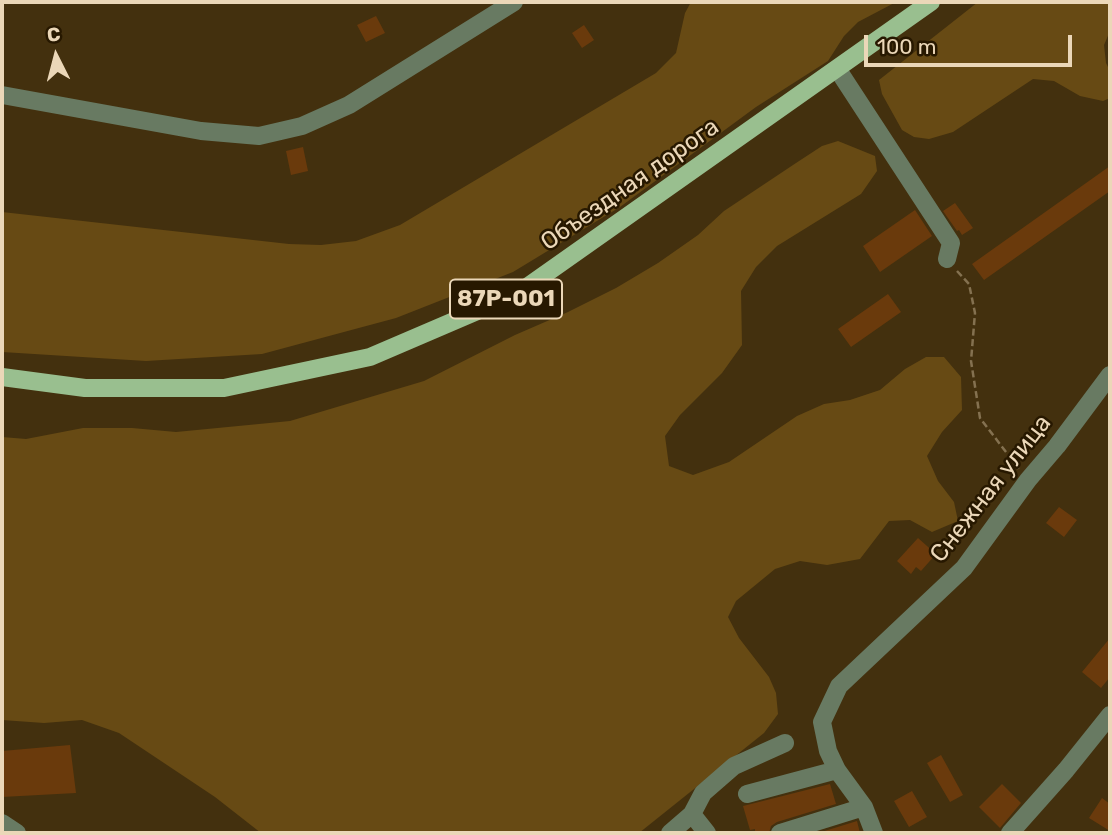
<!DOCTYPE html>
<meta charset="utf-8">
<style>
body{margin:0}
#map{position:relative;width:1112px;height:835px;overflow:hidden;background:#43300e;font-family:Rubik,sans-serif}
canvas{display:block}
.frame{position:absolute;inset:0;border:4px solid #ebd7b8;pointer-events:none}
.north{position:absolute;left:21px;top:21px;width:70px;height:70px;-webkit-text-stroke:5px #271800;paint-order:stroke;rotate:354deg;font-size:19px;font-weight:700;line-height:28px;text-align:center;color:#ebd7b8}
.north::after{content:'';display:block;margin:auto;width:24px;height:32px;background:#ebd7b8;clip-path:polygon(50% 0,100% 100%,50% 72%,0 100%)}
.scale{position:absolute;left:864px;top:35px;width:208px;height:32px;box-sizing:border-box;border:4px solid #ebd7b8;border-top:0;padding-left:9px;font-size:21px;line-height:24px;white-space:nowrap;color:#ebd7b8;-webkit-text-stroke:5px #271800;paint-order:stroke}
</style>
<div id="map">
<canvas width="1112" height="835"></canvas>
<div class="frame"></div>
<div class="north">С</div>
<div class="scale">100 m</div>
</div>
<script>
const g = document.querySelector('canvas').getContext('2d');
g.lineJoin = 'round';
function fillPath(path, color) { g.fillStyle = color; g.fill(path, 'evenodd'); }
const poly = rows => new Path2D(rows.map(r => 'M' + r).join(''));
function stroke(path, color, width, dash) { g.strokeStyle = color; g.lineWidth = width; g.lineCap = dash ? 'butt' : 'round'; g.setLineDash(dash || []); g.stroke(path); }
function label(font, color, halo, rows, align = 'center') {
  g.font = font + ' Rubik,sans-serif'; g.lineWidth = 5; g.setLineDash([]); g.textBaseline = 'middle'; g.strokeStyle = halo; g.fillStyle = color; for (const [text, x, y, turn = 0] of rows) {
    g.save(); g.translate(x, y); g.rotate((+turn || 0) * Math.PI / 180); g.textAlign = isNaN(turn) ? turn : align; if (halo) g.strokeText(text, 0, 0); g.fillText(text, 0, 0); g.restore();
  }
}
fillPath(poly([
 [691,2,896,2,858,22,844,36,828,61,756,107,620,207,513,272,396,318,262,354,146,361,2,352,2,212,289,244,321,245,356,241,400,225,656,73,676,53,685,13],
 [978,2,1110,2,1110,31,1104,45,1106,63,1110,71,1110,98,1103,101,1080,96,1054,81,1033,79,953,132,929,139,914,137,902,130,882,94,879,80],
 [838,141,875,156,877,171,861,194,777,246,756,267,741,291,742,345,722,373,680,415,665,436,669,466,693,475,729,462,797,416,824,404,850,400,880,390,905,369,926,357,944,357,961,377,962,410,942,432,927,456,938,481,954,502,958,521,932,532,910,520,889,521,860,559,827,565,800,561,775,569,736,601,728,617,739,638,769,677,776,693,778,714,764,733,639,833,261,833,215,797,119,733,82,720,44,723,2,720,2,437,26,439,83,428,132,428,176,432,290,421,424,381,515,335,568,312,616,288,658,263,698,235,724,211,796,163,822,146]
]), '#674a14');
fillPath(poly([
 [376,16,385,33,366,42,357,25],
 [584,25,594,40,582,48,572,33],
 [303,147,308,171,291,175,286,151],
 [1110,166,1110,191,984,280,972,264],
 [955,203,973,228,962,235,959,230,957,231,943,211],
 [915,210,932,236,880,272,863,246],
 [888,294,901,312,851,347,838,329],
 [1059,507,1077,520,1064,537,1046,523],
 [918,538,936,554,921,571,916,567,911,574,897,561],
 [1110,638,1110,677,1101,688,1082,672],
 [70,745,76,793,2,797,2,751],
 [941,755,963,795,950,802,927,763],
 [830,784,836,804,777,822,771,826,769,833,755,833,755,829,750,830,743,806],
 [1002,784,1021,803,1000,828,979,807],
 [912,791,927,817,909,827,894,801],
 [1102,798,1110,804,1110,831,1089,818],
 [857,821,860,833,818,833]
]), '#6a3a0c');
stroke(poly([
 [957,271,969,284,975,313,971,361,980,418,1019,469]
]), '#847150', 2.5, [7, 3.5]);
stroke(poly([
 [838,70,951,243,947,259],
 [2,95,201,131,259,136,302,126,349,105,514,2],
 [747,794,837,770],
 [692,814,707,833],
 [2,823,17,833],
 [670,833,692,814,703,793,734,766,785,743],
 [780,833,864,807],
 [874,833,864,807,837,770,828,751,822,722,839,686,964,568,1028,480,1057,446,1110,375],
 [1010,833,1066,770,1110,715]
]), '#687a62', 18);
stroke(poly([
 [2,377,85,388,224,388,370,357,517,294,931,2]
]), '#99bf8f', 18);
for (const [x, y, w] of [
 [506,299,112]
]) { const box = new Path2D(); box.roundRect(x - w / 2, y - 19.5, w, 39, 5); g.fillStyle = '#271800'; g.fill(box); stroke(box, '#ebd7b8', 2); }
label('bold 23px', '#ebd7b8', null, [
 ["87Р-001",506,299]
]);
label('24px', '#ebd7b8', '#271800', [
 ["Объездная дорога",630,185,-35],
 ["Снежная улица",991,489,-52]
]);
</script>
